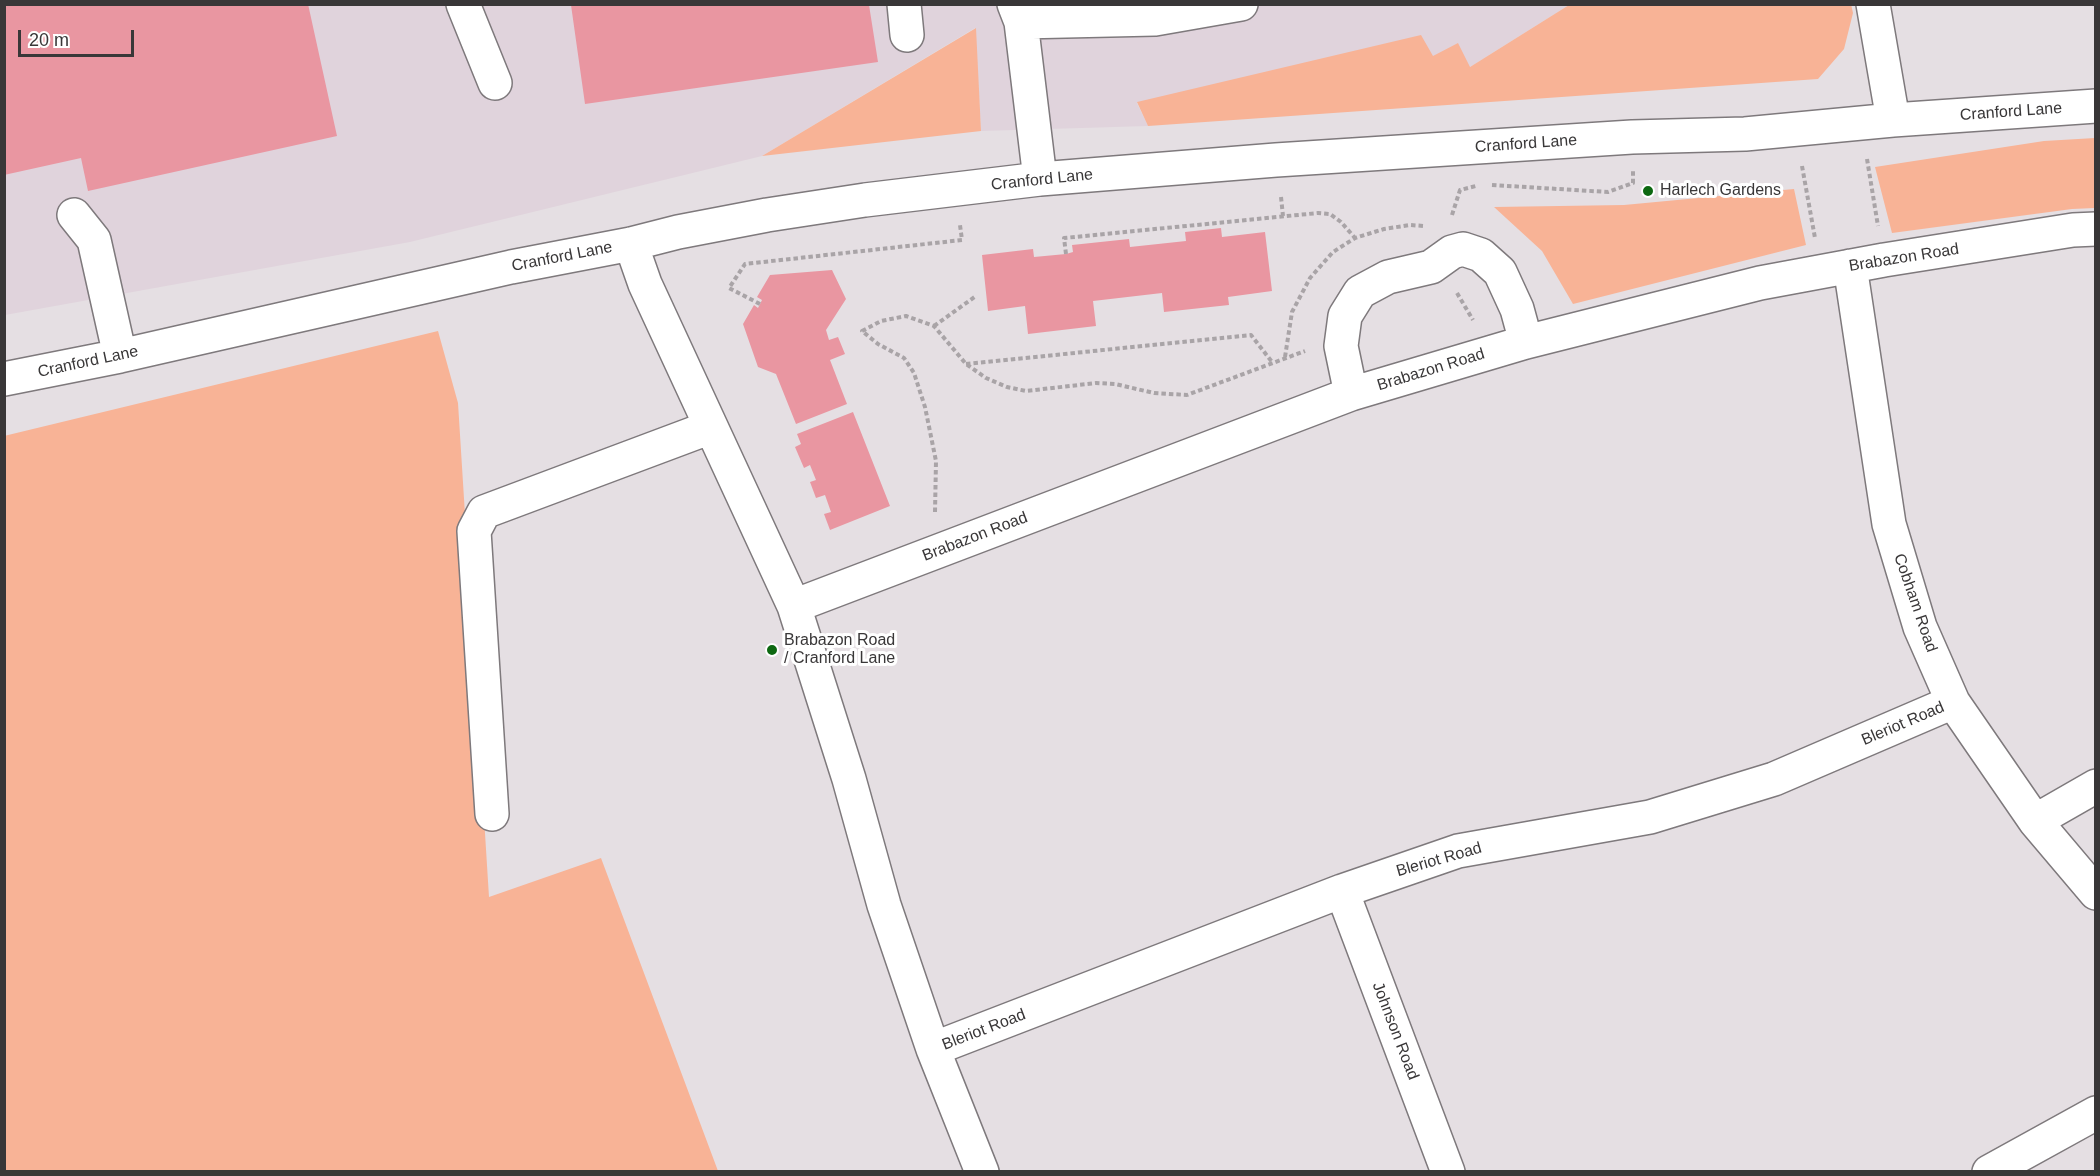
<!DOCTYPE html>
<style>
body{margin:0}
#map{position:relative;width:2100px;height:1176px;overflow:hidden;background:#e5dfe3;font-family:Arial,sans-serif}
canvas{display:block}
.frame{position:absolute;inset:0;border:6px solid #393738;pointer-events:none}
.scale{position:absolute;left:18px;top:30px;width:116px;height:27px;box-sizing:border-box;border:3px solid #393738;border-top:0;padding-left:8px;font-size:18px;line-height:21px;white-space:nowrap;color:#393738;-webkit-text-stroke:4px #fff;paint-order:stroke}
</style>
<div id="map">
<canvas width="2100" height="1176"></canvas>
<div class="frame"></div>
<div class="scale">20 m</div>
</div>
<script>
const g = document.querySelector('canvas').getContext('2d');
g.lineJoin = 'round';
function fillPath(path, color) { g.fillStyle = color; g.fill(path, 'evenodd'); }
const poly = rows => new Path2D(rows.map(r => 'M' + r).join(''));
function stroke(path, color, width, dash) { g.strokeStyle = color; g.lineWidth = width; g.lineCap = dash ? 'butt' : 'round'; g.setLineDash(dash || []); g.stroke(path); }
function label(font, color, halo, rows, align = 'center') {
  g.font = font + ' Arial,sans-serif'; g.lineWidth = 6; g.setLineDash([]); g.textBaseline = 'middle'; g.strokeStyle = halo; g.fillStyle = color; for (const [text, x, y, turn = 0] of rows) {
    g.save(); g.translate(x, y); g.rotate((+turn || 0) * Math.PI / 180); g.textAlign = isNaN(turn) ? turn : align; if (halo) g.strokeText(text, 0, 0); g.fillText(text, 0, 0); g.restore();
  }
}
fillPath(poly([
 [5,5,1569,5,1470,67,1433,56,1137,103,1148,126,981,131,975,28,762,156,410,242,5,315]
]), '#e0d3dc');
fillPath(poly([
 [1851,4,1853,13,1844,49,1818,79,1148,126,1137,102,1421,35,1433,56,1458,43,1470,67,1569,5],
 [976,28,981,131,762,156],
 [2095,138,2095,208,2072,209,1892,233,1875,167,2044,141],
 [1794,189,1806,245,1573,304,1542,251,1494,207,1624,205],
 [438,331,458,403,489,897,601,858,718,1171,5,1171,4,436]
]), '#f8b396');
fillPath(poly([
 [4,4,308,4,337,136,88,191,81,158,4,175],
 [571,5,869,5,878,62,585,104],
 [1221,228,1222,237,1265,232,1272,291,1228,297,1229,305,1164,312,1162,293,1093,301,1096,326,1028,334,1025,306,988,311,982,255,1033,249,1034,257,1066,254,1073,252,1072,245,1129,239,1130,247,1186,241,1185,232],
 [832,270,846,299,826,330,829,340,838,337,845,354,830,360,847,404,796,424,776,374,758,367,743,324,754,305,758,308,762,300,757,297,770,275],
 [853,412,890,506,830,530,824,514,831,512,825,495,816,498,810,482,816,480,810,465,804,468,795,447,801,444,797,434]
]), '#e996a1');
const minor = poly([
 [463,4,495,83],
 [904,4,907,35],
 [1014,4,1021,22,1040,179],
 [1873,4,1893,120],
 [1021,22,1155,19,1241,4],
 [74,215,94,240,120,356],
 [631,244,645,284,794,606,849,779,884,905,933,1049,982,1172],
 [1850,266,1889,524,1920,627,1953,702,2035,821,2096,893],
 [4,379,120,356,511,267,631,244,678,232,767,215,865,200,1040,179,1276,160,1632,137,1745,134,1893,120,2096,106],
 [1351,394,1341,346,1345,316,1360,292,1388,277,1431,267,1452,252,1463,249,1481,255,1500,272,1517,309,1526,342],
 [794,606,1351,394,1526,342,1760,283,1884,260,2073,230,2096,229],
 [492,814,474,531,484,512,711,427],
 [2035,821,2096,786],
 [1342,891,1448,1172],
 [933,1049,1342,891,1458,851,1650,817,1774,779,1953,702],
 [1989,1172,2096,1113]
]);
stroke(minor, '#7e797c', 36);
stroke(poly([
 [1867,159,1878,226],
 [1802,166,1815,238],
 [1492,185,1608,192,1633,183,1633,171],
 [1281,197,1283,216],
 [1452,215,1460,190,1476,186],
 [1066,254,1064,238,1318,213,1330,214,1341,222,1355,238],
 [1457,293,1473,320],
 [760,304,729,288,745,264,962,240,960,225],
 [934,326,976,296],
 [1285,357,1292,312,1310,278,1333,252,1355,238,1384,229,1410,225,1424,226],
 [966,364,1251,335,1272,362],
 [935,512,936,461,925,407,914,373,904,358,878,344,862,331,881,321,906,316,934,326,966,364,986,378,1007,387,1026,391,1096,383,1115,384,1154,393,1187,395,1305,351]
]), '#a9a4a7', 4, [4.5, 3]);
stroke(minor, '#fff', 33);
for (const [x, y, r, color] of [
 [1648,191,6,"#0d6811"],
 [772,650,6,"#0d6811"]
]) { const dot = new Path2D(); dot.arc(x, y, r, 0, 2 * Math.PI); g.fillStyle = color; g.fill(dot); stroke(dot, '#fff', 2); }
label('16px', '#393738', '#fff', [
 ["Cranford Lane",2011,112,-4],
 ["Cranford Lane",1526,144,-4],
 ["Cranford Lane",1042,180,-6],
 ["Cranford Lane",562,257,-11],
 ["Brabazon Road",1904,258,-9],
 ["Cranford Lane",88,362,-12],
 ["Brabazon Road",1431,370,-17],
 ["Brabazon Road",975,537,-21],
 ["Cobham Road",1915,603,71],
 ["Bleriot Road",1903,724,-23],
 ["Bleriot Road",1439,860,-16],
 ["Bleriot Road",984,1030,-21],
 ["Johnson Road",1395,1031,69]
]);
label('16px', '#393738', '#fff', [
 ["Harlech Gardens",1660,191],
 ["Brabazon Road",784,641],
 ["/ Cranford Lane",784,659]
], 'left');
</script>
